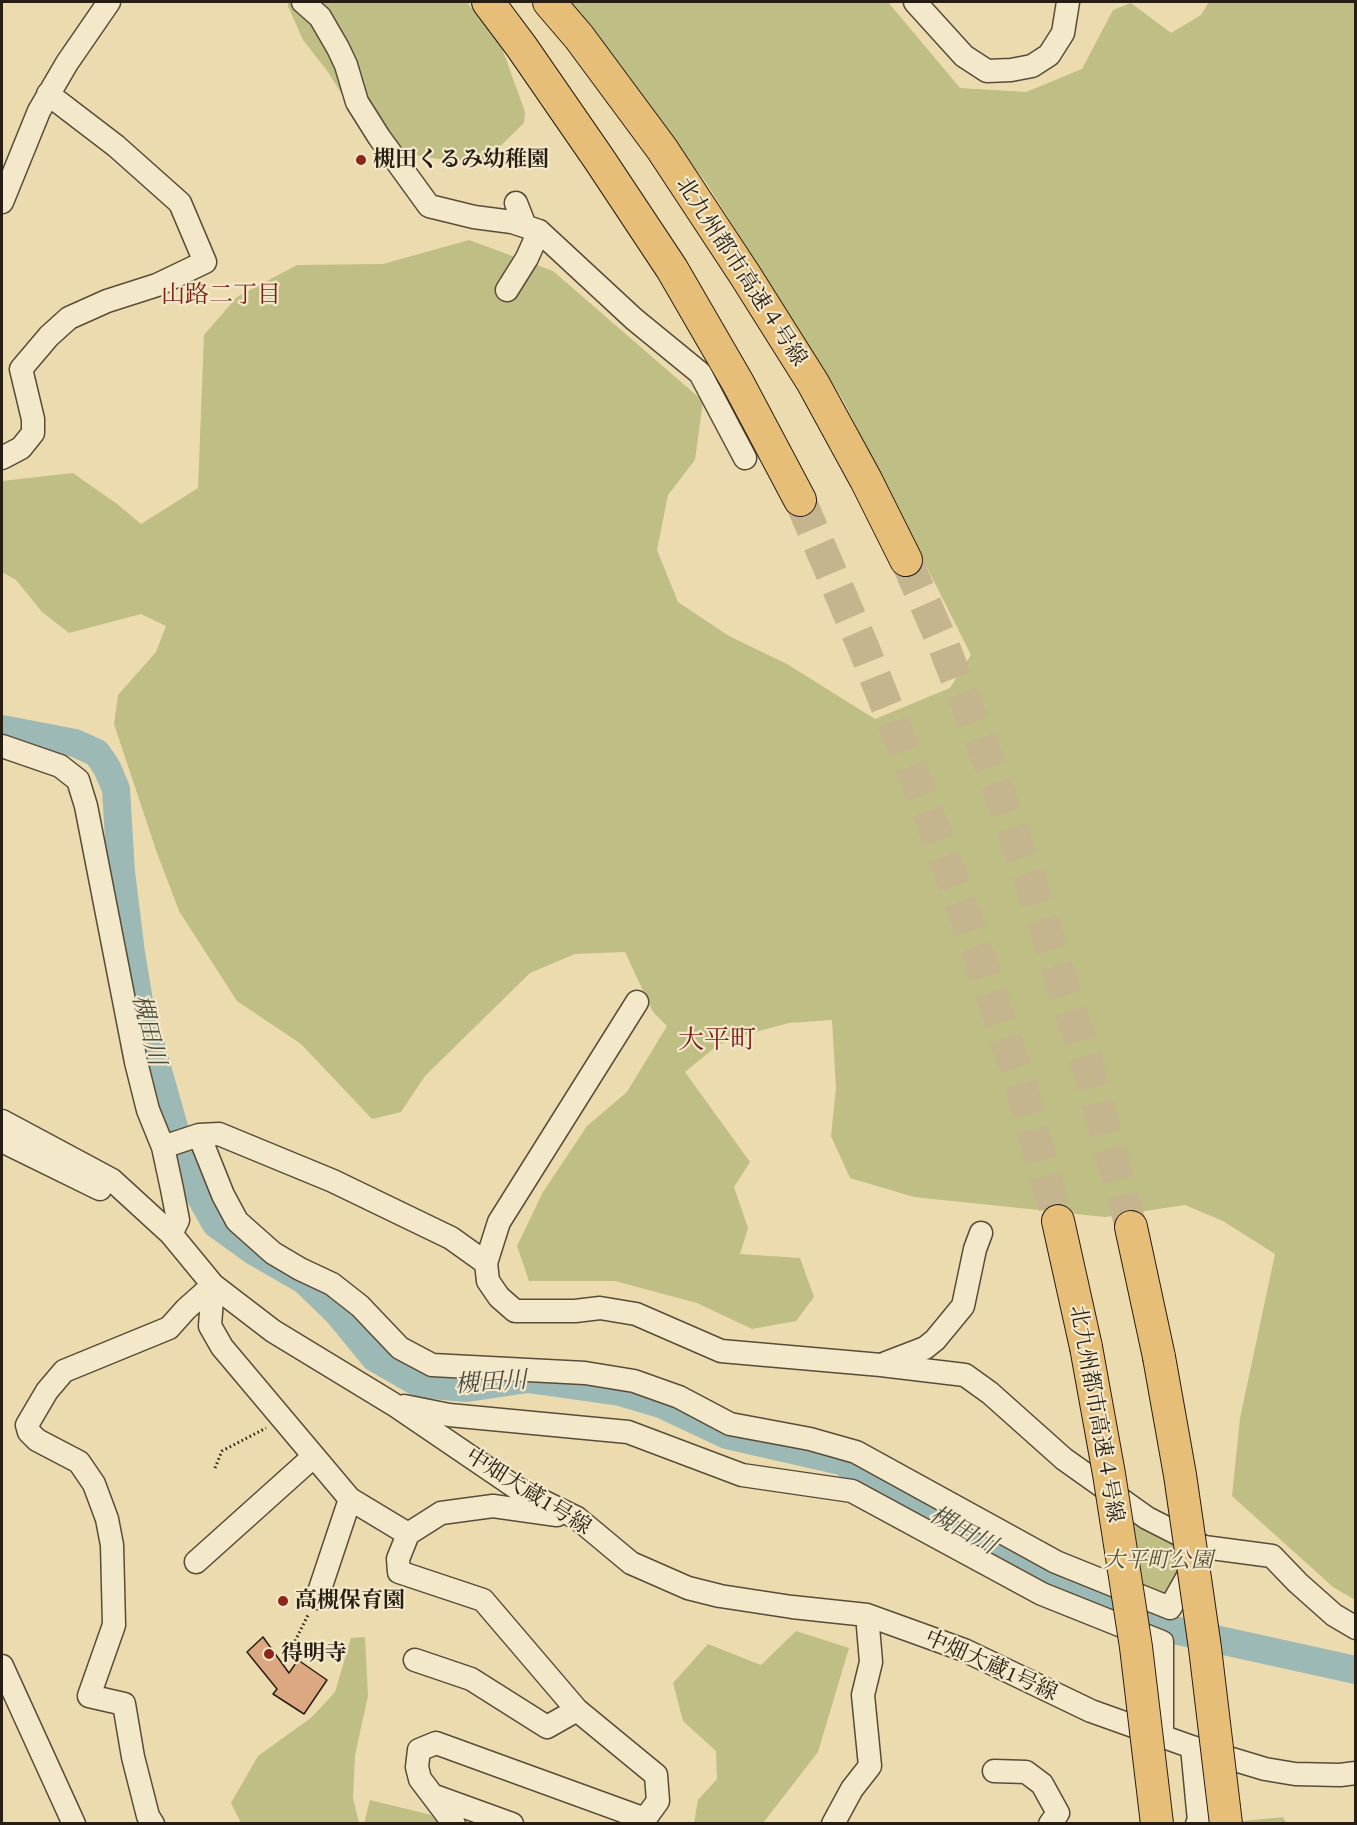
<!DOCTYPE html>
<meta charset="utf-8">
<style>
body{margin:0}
#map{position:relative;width:1357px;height:1825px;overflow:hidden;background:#ecdbae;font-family:"EB Garamond",serif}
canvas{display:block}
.frame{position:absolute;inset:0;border:3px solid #271d12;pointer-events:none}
</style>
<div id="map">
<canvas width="1357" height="1825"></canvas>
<div class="frame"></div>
</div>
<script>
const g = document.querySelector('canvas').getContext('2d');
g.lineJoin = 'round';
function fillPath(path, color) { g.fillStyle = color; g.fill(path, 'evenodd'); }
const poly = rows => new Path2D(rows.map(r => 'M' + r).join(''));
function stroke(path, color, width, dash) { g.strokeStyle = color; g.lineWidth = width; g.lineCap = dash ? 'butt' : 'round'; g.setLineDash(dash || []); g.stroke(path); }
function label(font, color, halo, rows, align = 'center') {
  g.font = font + ' "EB Garamond","Noto Serif JP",serif'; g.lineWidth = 4.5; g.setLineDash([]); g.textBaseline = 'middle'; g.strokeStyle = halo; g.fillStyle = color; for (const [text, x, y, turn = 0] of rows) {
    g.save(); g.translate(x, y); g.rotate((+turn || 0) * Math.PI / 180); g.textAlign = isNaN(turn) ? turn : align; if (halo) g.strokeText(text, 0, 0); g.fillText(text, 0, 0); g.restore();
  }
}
fillPath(poly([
 [288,2,467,2,502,48,525,112,524,123,485,161,444,160,397,152,346,101,328,72,303,40,288,6],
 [568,2,888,2,960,88,1026,92,1082,69,1113,10,1131,3,1171,33,1201,15,1209,2,1355,2,1355,1600,1333,1587,1232,1496,1240,1418,1275,1254,1223,1221,1185,1205,1105,1217,914,1197,850,1178,831,1136,836,1088,832,1020,789,1023,748,1034,718,1045,685,1072,750,1162,734,1187,748,1228,740,1254,800,1258,814,1297,796,1321,752,1329,697,1303,615,1281,529,1281,517,1246,543,1192,587,1126,627,1092,667,1026,653,1012,625,952,575,954,530,973,425,1076,401,1112,372,1119,301,1044,237,1001,179,911,157,853,114,724,118,695,156,652,166,626,141,614,69,633,42,612,16,580,2,572,2,481,73,473,117,504,141,524,198,488,204,335,237,297,297,265,383,264,469,240,553,271,703,401,695,460,668,495,657,550,678,602,729,636,787,664,875,719,950,688,971,655,843,400,707,184,586,22],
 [1128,1511,1179,1546,1183,1570,1169,1591,1160,1597,1137,1590],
 [796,1631,849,1648,818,1752,763,1823,694,1823,698,1800,717,1779,716,1751,683,1721,673,1683,708,1644,761,1665],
 [365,1637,368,1696,355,1755,353,1798,359,1823,241,1823,231,1803,258,1756,312,1717,335,1692,351,1638],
 [370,1800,431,1815,438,1823,364,1823],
 [1283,1817,1286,1823,1234,1824,1234,1822]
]), '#bfbe85');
stroke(poly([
 [2,729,75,743,97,753,107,768,116,789,121,872,131,953,140,1007,187,1173,216,1224,252,1250,304,1280,338,1313,375,1358,420,1384,467,1388,528,1379,620,1392,661,1404,727,1435,841,1461,995,1550,1174,1630,1356,1670]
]), '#9cb9b5', 28);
const building = poly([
 [263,1637,289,1673,298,1660,327,1680,304,1714,273,1694,277,1689,247,1652,263,1637]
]);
fillPath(building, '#dca881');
stroke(building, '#271d12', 1.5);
stroke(poly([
 [800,500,864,649,923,798,976,947,1021,1086,1058,1221],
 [906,560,943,644,991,768,1034,893,1086,1060,1131,1227]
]), '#c5b58f', 32, [32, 16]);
const minor = poly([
 [303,2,320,17,338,48,346,65,357,102,379,137,429,206,474,217,512,222,539,231,527,258,507,290],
 [915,2,964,56,987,71,1011,70,1032,66,1049,55,1063,33,1068,2],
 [2,202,39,111,67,63,109,2],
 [516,203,525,226],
 [539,231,634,319,700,373,745,458],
 [2,458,21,448,33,433,33,419,21,369,49,336,69,318,107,301,157,285,205,262,180,203,116,146,48,94],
 [2,746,60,766,78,780,86,806,136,1062,148,1110,163,1147,172,1189,178,1220,171,1234],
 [637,1002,499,1222,486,1263,488,1281,499,1297,515,1311,575,1311,600,1308,636,1314,721,1351,881,1365,965,1375,990,1393,1064,1459,1147,1518,1204,1547,1272,1556,1298,1583,1334,1615,1356,1628],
 [2,1121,112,1180,171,1234,213,1285,273,1331,393,1404,518,1489,577,1518,631,1563,688,1588,720,1596,792,1607,867,1615,964,1650,1091,1711,1192,1747,1265,1769,1295,1774,1340,1775,1356,1773],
 [199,1135,223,1195,237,1221,273,1253,300,1269,332,1284,360,1306,400,1348,432,1365,585,1373,634,1381,679,1397,730,1424,810,1439,856,1452,1056,1562,1170,1608,1196,1562],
 [2,1141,100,1189],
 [163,1147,199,1135,219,1134,333,1181,451,1238,486,1263],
 [213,1285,210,1326,222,1347,350,1499,408,1534],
 [886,1363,925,1348,935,1340,963,1306,975,1249,981,1233],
 [404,1406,449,1415,628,1432,742,1475,852,1491,1042,1594,1162,1642,1162,1736],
 [196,1562,313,1457],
 [317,1598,350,1499],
 [415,1660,471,1679,547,1727,577,1710],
 [2,1666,74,1824],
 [1192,1747,1199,1821,1197,1824],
 [994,1771,1026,1772,1042,1784,1058,1813,1050,1824],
 [432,1795,512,1824],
 [153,1824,148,1816,133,1757,124,1704,89,1696,114,1625,112,1545,107,1519,94,1484,79,1462,37,1440,29,1432,27,1425,47,1391,64,1371,169,1328,186,1309,213,1285],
 [454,1824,420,1779,417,1767,419,1750,436,1743,645,1819,658,1801,656,1775,577,1710,483,1600,399,1572,398,1559,408,1534,441,1513,493,1506,557,1515],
 [833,1824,852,1789,870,1766,863,1695,871,1662,867,1615]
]);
const highway = poly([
 [488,2,521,46,599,159,672,269,738,383,800,500],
 [549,2,579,37,662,149,745,275,813,383,866,480,906,560],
 [1058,1221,1086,1347],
 [1131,1227,1159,1357]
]);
stroke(minor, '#584c39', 25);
stroke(highway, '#271d12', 34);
stroke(poly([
 [215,1468,222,1451,266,1428],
 [295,1641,309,1613]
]), '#271d12', 3, [1.5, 3]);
stroke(minor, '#f3e8ca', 22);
stroke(highway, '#e6be77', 32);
const highwayBridge = poly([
 [1086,1347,1109,1474,1136,1647,1157,1824],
 [1159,1357,1180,1475,1205,1648,1226,1824]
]);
stroke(highwayBridge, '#271d12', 34, []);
stroke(highwayBridge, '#e6be77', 32);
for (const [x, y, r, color] of [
 [361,160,6,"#8f2418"],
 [283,1601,6,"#8f2418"],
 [269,1654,6,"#8f2418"]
]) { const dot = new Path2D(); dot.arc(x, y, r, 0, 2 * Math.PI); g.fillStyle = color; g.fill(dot); stroke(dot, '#f3e8ca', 2); }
label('bold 22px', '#271d12', '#f3e8ca', [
 ["槻田くるみ幼稚園",373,160],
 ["高槻保育園",295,1601],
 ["得明寺",281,1654]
], 'left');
label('22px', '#271d12', '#f3e8ca', [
 ["北九州都市高速４号線",741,272,57],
 ["北九州都市高速４号線",1096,1414,80],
 ["中畑大蔵1号線",528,1492,32],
 ["中畑大蔵1号線",991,1666,24]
]);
label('italic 22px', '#554d34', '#f3e8ca', [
 ["大平町公園",1158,1561]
]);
label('24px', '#7a1f14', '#f3e8ca', [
 ["山路二丁目",221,295]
]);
label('italic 24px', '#4a4c43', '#f3e8ca', [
 ["槻田川",148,1030,76],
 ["槻田川",491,1383,-4],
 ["槻田川",963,1531,29]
]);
label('26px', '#7a1f14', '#f3e8ca', [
 ["大平町",717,1041]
]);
</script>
